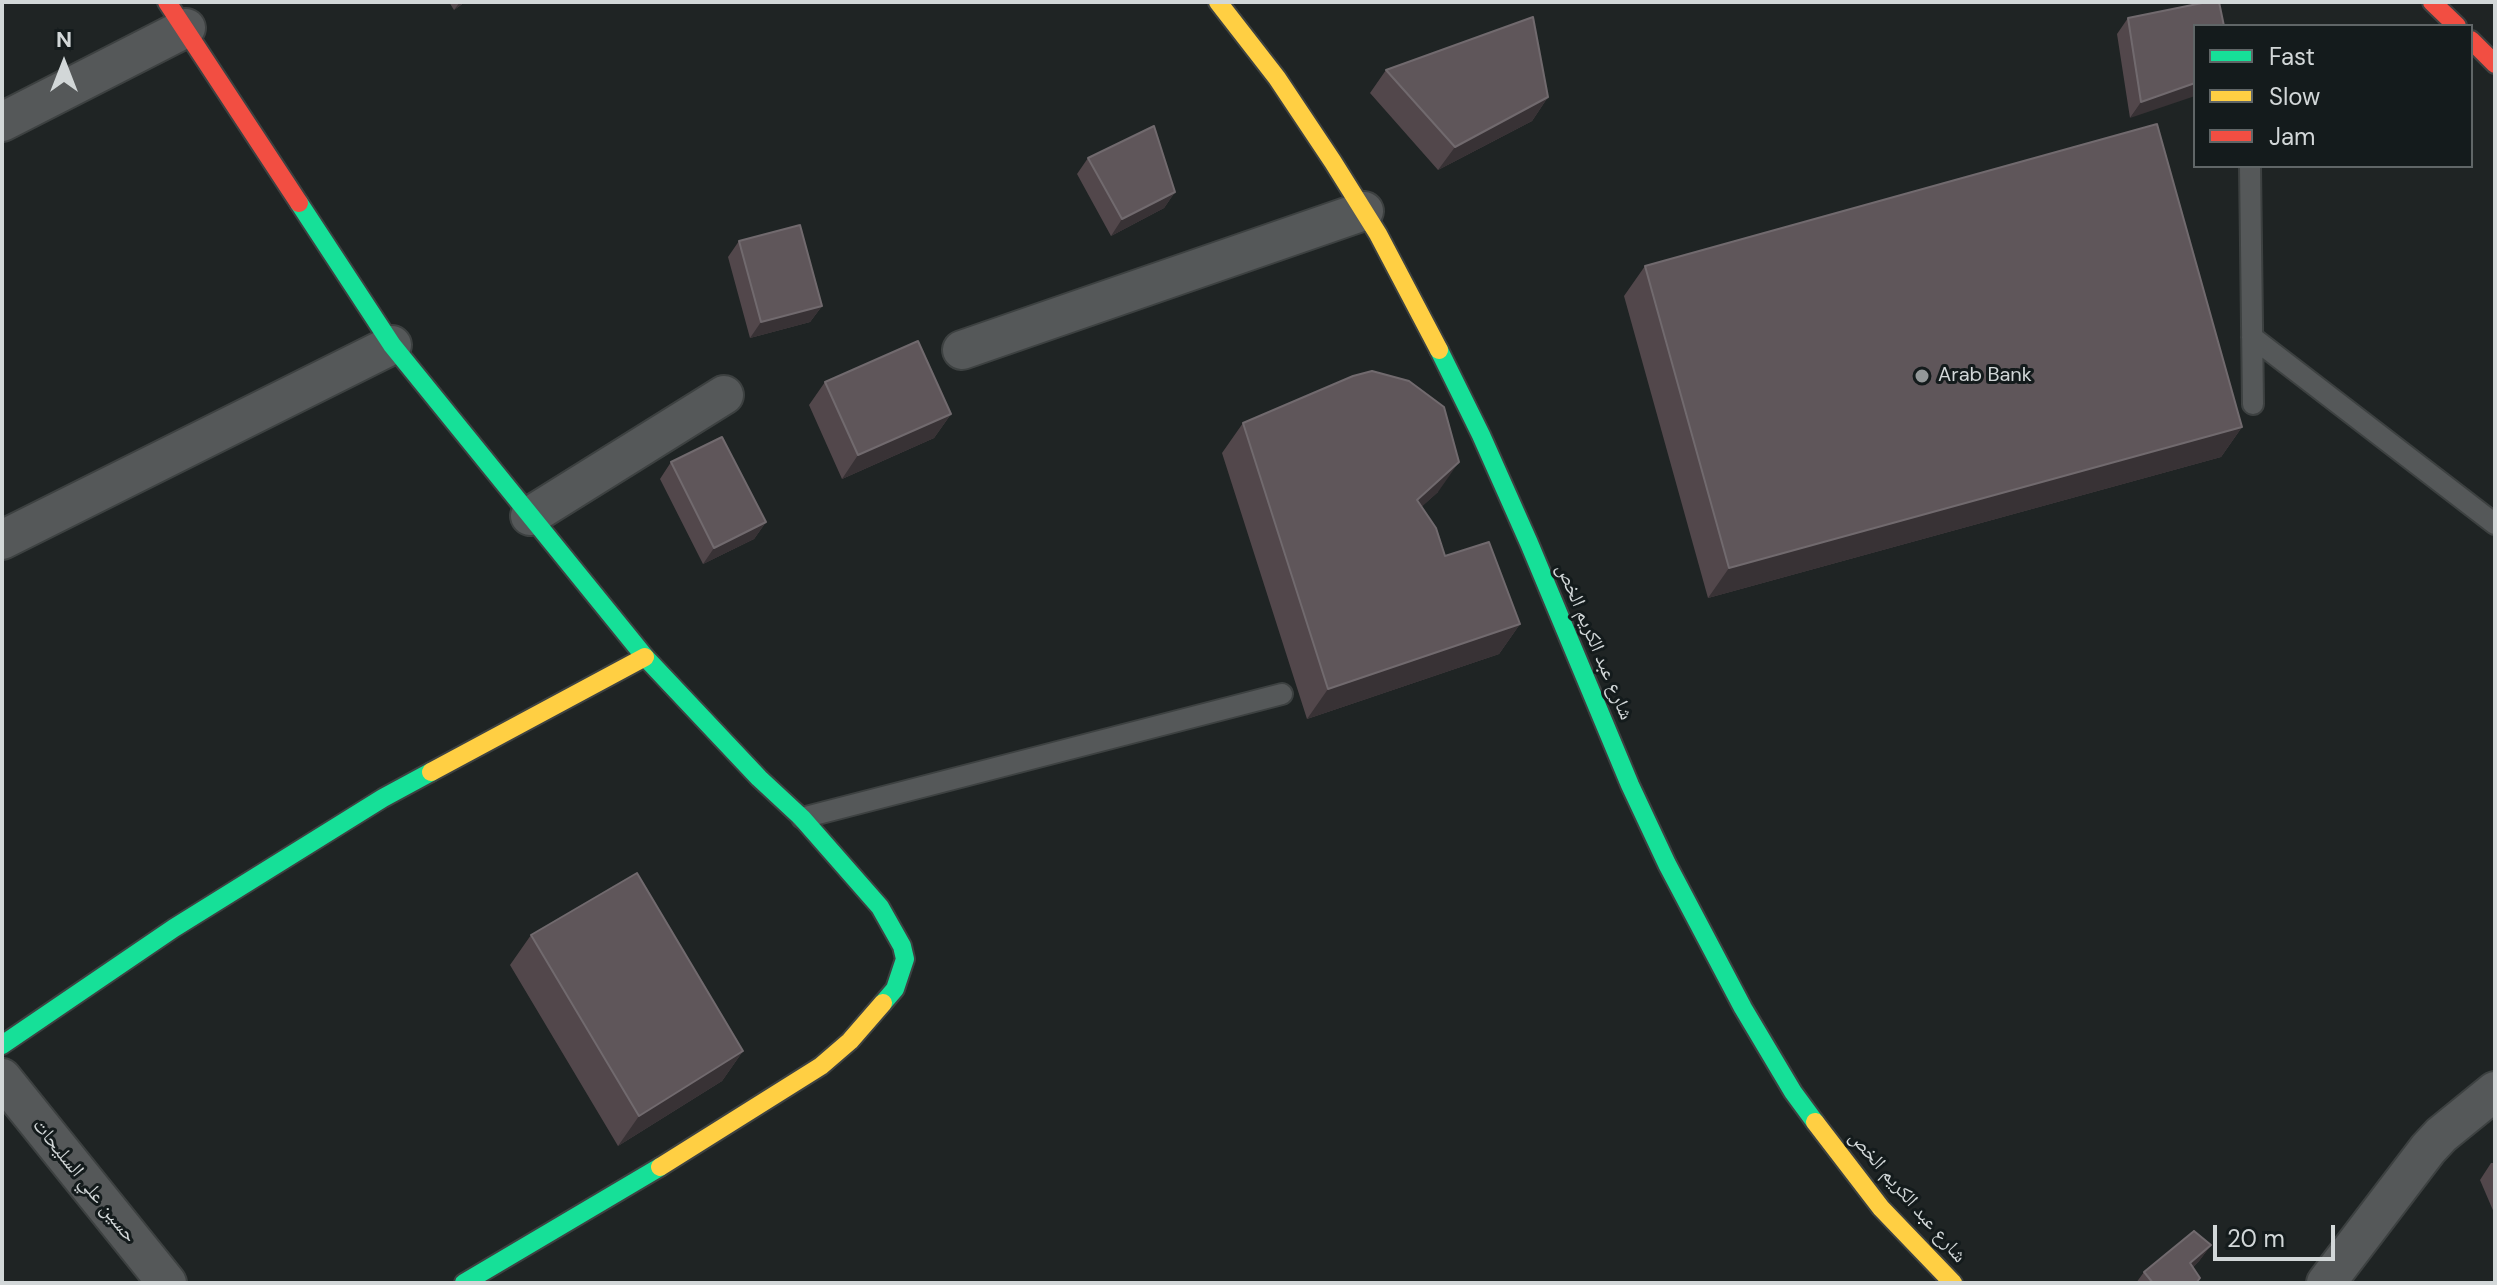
<!DOCTYPE html>
<meta charset="utf-8">
<style>
body{margin:0}
#map{position:relative;width:2497px;height:1285px;overflow:hidden;background:#1f2424;font-family:"DM Sans",sans-serif}
canvas{display:block}
.frame{position:absolute;inset:0;border:4px solid #d2d7d8;pointer-events:none}
.legend{position:absolute;left:2193px;top:24px;width:280px;height:144px;box-sizing:border-box;background:#141b1c;border:2px solid #606667;margin:0;padding:10px 14px;list-style:none;font-size:24px;color:#d2d7d8}
.legend li{display:flex;align-items:center;gap:16px;height:40px}
.legend b{width:40px;border:2px solid #606667}
.north{position:absolute;left:24px;top:24px;width:80px;height:80px;-webkit-text-stroke:6px #141b1c;paint-order:stroke;rotate:0deg;font-size:22px;font-weight:700;line-height:32px;text-align:center;color:#d2d7d8}
.north::after{content:'';display:block;margin:auto;width:28px;height:36px;background:#d2d7d8;clip-path:polygon(50% 0,100% 100%,50% 72%,0 100%)}
.scale{position:absolute;left:2213px;top:1225px;width:122px;height:36px;box-sizing:border-box;border:4px solid #d2d7d8;border-top:0;padding-left:10px;font-size:24px;line-height:28px;white-space:nowrap;color:#d2d7d8;-webkit-text-stroke:6px #141b1c;paint-order:stroke}
</style>
<div id="map">
<canvas width="2497" height="1285"></canvas>
<div class="frame"></div>
<ul class="legend">
<li><b style="height:10px;background:#16e098"></b>Fast</li>
<li><b style="height:10px;background:#ffcf43"></b>Slow</li>
<li><b style="height:10px;background:#f24e42"></b>Jam</li>
</ul>
<div class="north">N</div>
<div class="scale">20 m</div>
</div>
<script>
const g = document.querySelector('canvas').getContext('2d');
g.lineJoin = 'round';
const poly = rows => new Path2D(rows.map(r => 'M' + r).join(''));
function stroke(path, color, width, dash) { g.strokeStyle = color; g.lineWidth = width; g.lineCap = dash ? 'butt' : 'round'; g.setLineDash(dash || []); g.stroke(path); }
function fillPath(path, color) { g.fillStyle = color; g.fill(path, 'evenodd'); }
function label(font, color, halo, rows, align = 'center') {
  g.font = font + ' "DM Sans","Noto Naskh Arabic",sans-serif'; g.lineWidth = 6; g.setLineDash([]); g.textBaseline = 'middle'; g.strokeStyle = halo; g.fillStyle = color; for (const [text, x, y, turn = 0] of rows) {
    g.save(); g.translate(x, y); g.rotate((+turn || 0) * Math.PI / 180); g.textAlign = isNaN(turn) ? turn : align; if (halo) g.strokeText(text, 0, 0); g.fillText(text, 0, 0); g.restore();
  }
}
const lane = poly([
 [2250,166,2253,404],
 [2252,337,2495,524],
 [802,818,1282,694]
]);
const street = poly([
 [2,122,186,28],
 [962,350,1364,211],
 [530,516,724,395],
 [2,540,392,345],
 [2,1078,167,1283],
 [2326,1283,2428,1149,2441,1135,2495,1091]
]);
const fast = poly([
 [299,203,392,345,645,657,759,778,802,818,880,907,902,946,905,959,895,989,883,1003],
 [1439,350,1481,435,1529,543,1630,785,1667,864,1743,1008,1793,1092,1815,1122],
 [2,1045,174,928,383,798,431,772],
 [464,1283,660,1167]
]);
const slow = poly([
 [1218,2,1277,78,1333,162,1378,234,1439,350],
 [431,772,645,657],
 [1815,1122,1881,1208,1953,1283],
 [660,1167,821,1066,850,1041,883,1003]
]);
const jam = poly([
 [167,2,299,203],
 [2432,2,2457,26],
 [2471,40,2495,64]
]);
stroke(lane, '#3d4141', 24);
stroke(street, '#3d4141', 42);
stroke(fast, '#3d4141', 22);
stroke(slow, '#3d4141', 22);
stroke(jam, '#3d4141', 22);
stroke(lane, '#555859', 20);
stroke(street, '#555859', 38);
stroke(fast, '#16e098', 18);
stroke(slow, '#ffcf43', 18);
stroke(jam, '#f24e42', 18);
fillPath(poly([
 [449,2,465,2,454,10],
 [2219,2,2130,118,2117,34,2128,18],
 [1386,70,1548,97,1532,121,1438,170,1370,93],
 [1088,158,1175,192,1164,208,1111,236,1077,174],
 [739,241,822,306,810,322,750,338,728,257],
 [1645,266,2242,427,2221,457,1708,598,1624,296],
 [825,382,951,414,934,438,842,479,809,405],
 [1243,423,1438,492,1421,507,1445,556,1520,624,1499,654,1307,719,1222,453],
 [671,462,766,522,754,539,703,564,660,479],
 [531,935,743,1051,722,1081,618,1146,510,965],
 [2491,1163,2495,1163,2495,1215,2480,1180],
 [2211,1245,2199,1261,2193,1267,2196,1283,2136,1283,2144,1272]
]), '#52474b');
fillPath(poly([
 [460,2,465,2,454,10],
 [2195,83,2195,96,2130,118,2141,102],
 [1548,97,1532,121,1438,170,1455,147],
 [1175,192,1164,208,1111,236,1122,219],
 [822,306,810,322,750,338,761,322],
 [951,414,934,438,842,479,858,455],
 [2242,427,2221,457,1708,598,1729,568],
 [1459,462,1438,492,1396,530,1417,500],
 [766,522,754,539,703,564,714,548],
 [1520,624,1499,654,1307,719,1328,689],
 [743,1051,722,1081,618,1146,639,1116],
 [2211,1245,2199,1261,2179,1280,2190,1263]
]), '#383235');
const building = poly([
 [2207,2,2219,2,2224,26,2195,26,2195,83,2141,102,2128,18,2207,2],
 [1533,17,1548,97,1455,147,1386,70,1533,17],
 [2157,124,2242,427,1729,568,1645,266,2157,124],
 [1154,126,1175,192,1122,219,1088,158,1154,126],
 [800,225,822,306,761,322,739,241,800,225],
 [918,341,951,414,858,455,825,382,918,341],
 [1372,371,1409,381,1444,407,1459,462,1417,500,1436,528,1445,556,1489,542,1520,624,1328,689,1243,423,1353,376,1372,371],
 [722,437,766,522,714,548,671,462,722,437],
 [637,873,743,1051,639,1116,531,935,637,873],
 [2194,1231,2211,1245,2190,1263,2200,1278,2196,1283,2153,1283,2144,1272,2194,1231]
]);
fillPath(building, '#5f565a');
stroke(building, '#716a6e', 2);
for (const [x, y, r, color] of [
 [1922,376,8,"#939899"]
]) { const dot = new Path2D(); dot.arc(x, y, r, 0, 2 * Math.PI); g.fillStyle = color; g.fill(dot); stroke(dot, '#141b1c', 3); }
label('20px', '#d2d7d8', '#141b1c', [
 ["Arab Bank",1938,376]
], 'left');
label('20px', '#d2d7d8', '#141b1c', [
 ["شارع عبد الكريم الخص",1594,642,67],
 ["حسين علي السليحات",84,1181,51],
 ["شارع عبد الكريم الخص",1907,1197,49]
]);
</script>
